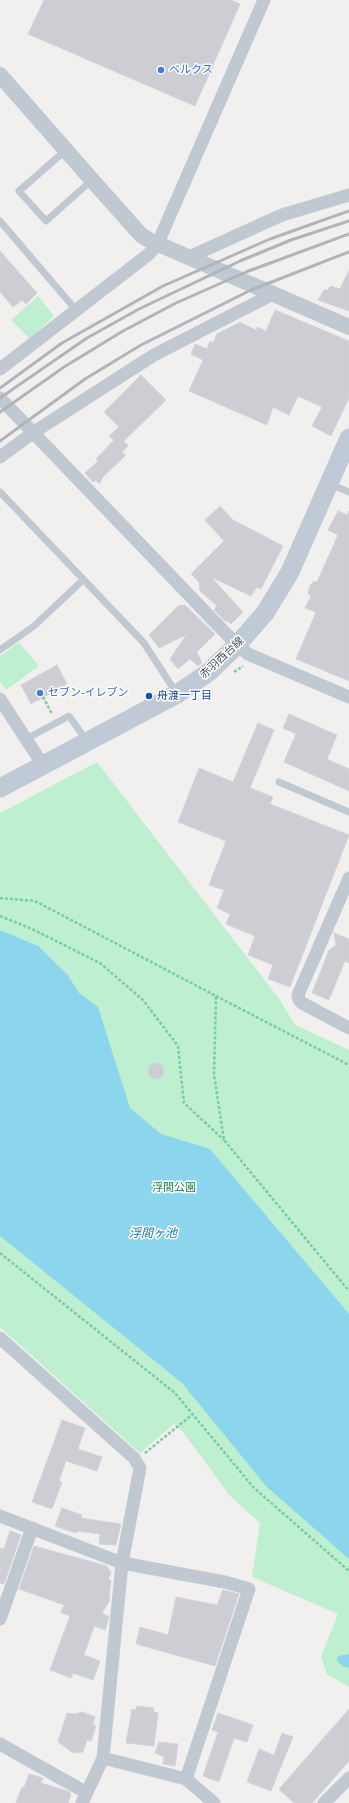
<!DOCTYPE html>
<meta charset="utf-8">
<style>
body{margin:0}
canvas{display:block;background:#f2efef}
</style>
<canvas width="349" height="1803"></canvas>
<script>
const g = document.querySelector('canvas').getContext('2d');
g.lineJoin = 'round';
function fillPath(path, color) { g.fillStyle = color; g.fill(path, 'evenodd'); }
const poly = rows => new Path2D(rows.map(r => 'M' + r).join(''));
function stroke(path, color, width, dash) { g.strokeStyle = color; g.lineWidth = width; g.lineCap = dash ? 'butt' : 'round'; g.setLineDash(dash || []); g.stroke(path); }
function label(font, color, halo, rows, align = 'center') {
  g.font = font + ' "Noto Sans","Noto Sans JP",sans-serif'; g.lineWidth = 3; g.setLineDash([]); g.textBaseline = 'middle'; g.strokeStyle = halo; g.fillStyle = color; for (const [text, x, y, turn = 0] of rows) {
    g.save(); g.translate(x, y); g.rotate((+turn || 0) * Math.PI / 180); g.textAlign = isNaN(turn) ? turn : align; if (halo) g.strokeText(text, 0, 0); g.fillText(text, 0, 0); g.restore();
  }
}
fillPath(poly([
 [38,296,54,316,30,339,11,320],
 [19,642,39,666,6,690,0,681,0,656],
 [97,762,280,1000,295,1025,349,1050,349,1687,327,1674,321,1657,338,1614,252,1577,260,1523,230,1496,183,1432,174,1424,140,1453,0,1327,0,813]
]), '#beefd1');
fillPath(poly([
 [0,930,38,946,67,974,79,993,98,1007,130,1108,161,1134,210,1149,349,1314,349,1559,266,1486,182,1383,0,1236],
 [349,1654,349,1668,344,1667,337,1661,338,1656]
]), '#8bd6ec');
const building = poly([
 [44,0,231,0,240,4,195,106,28,34,44,0],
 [0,251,37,293,26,304,22,300,13,307,0,292,0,251],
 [349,270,349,311,318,300,324,290,327,290,331,286,340,289,349,270],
 [275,310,349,341,349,398,331,436,312,426,322,407,298,396,289,415,273,407,267,425,189,391,203,360,191,354,195,344,207,349,210,341,213,343,217,334,240,322,256,330,257,327,266,331,275,310],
 [141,375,166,400,124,441,128,446,122,452,126,455,103,477,99,484,96,480,93,482,85,473,98,461,96,459,114,440,109,436,119,427,104,412,141,375],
 [220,506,233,520,283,546,261,589,257,587,251,596,211,577,243,612,231,624,227,621,226,622,214,610,217,606,200,591,199,582,191,574,224,541,205,520,220,506],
 [338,511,347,515,349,511,349,681,296,659,316,612,305,608,311,596,308,594,310,585,314,581,317,582,338,535,328,530,338,511],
 [185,605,215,634,197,652,202,663,198,666,190,659,178,669,170,659,186,635,159,648,149,635,178,606,185,605],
 [57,665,67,684,31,704,21,685,57,665],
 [289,714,337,735,327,759,349,769,349,791,284,762,296,734,283,728,289,714],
 [258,723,274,730,250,788,273,797,270,804,349,835,290,987,268,979,273,965,248,955,255,936,226,924,230,914,217,908,224,890,209,885,226,841,178,822,199,768,233,782,258,723],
 [334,933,349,939,349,963,345,961,329,1000,312,993,329,950,336,945,334,933],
 '148 1071a8 8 0 1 1 16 0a8 8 0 1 1-16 0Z',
 [62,1420,85,1428,78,1449,102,1457,97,1471,66,1461,59,1481,62,1482,52,1509,32,1502,62,1420],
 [62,1508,82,1515,81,1518,121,1524,116,1545,99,1544,100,1534,77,1531,76,1533,55,1526,62,1508],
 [10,1531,21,1535,4,1584,0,1583,0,1548,4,1549,10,1531],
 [34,1546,107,1566,111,1573,108,1579,111,1580,109,1595,110,1600,102,1613,109,1617,105,1630,94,1626,84,1655,100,1661,93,1680,73,1673,71,1678,50,1670,70,1616,61,1613,64,1605,19,1589,34,1546],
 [223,1590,239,1594,215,1666,136,1644,140,1627,168,1635,176,1597,217,1605,223,1590],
 [137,1706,154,1708,153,1712,158,1713,154,1746,126,1743,132,1709,136,1710,137,1706],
 [349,1709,349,1761,312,1803,294,1803,279,1789,349,1709],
 [82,1712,95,1717,93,1724,96,1726,91,1741,87,1740,83,1752,73,1753,58,1742,67,1713,75,1714,82,1712],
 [218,1713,253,1725,247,1742,234,1738,219,1782,203,1776,218,1732,212,1730,218,1713],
 [282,1733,293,1737,271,1791,247,1782,259,1749,274,1755,282,1733],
 [159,1742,178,1744,175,1766,163,1764,164,1757,155,1753,159,1742],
 [29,1774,43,1778,41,1783,68,1791,71,1794,68,1803,16,1803,22,1787,24,1788,29,1774]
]);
fillPath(building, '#ccced4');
stroke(building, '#d3d5db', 1);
stroke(poly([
 [234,672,243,666],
 [43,697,52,714],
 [0,898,35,901,216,996,214,1075,224,1140,349,1291],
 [0,916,32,929,100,963,143,1000,178,1046,184,1103,224,1140],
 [216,996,349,1065],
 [0,1253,175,1393,253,1487,349,1571],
 [145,1453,193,1414]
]), '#76cda3', 2.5, [3, 2]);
stroke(poly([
 [66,150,19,191,46,221,92,180],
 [0,221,76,310],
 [329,484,349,492],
 [0,492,144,643,177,694],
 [0,650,34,626,83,580],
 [26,739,69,716,87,741],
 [279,782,349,812]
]), '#c0c9d1', 7);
stroke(poly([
 [187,258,282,215,349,195],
 [0,369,149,254,157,245,264,0],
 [0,398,237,645,248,654,349,697],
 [0,457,34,432,154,355,273,294],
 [0,699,43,765],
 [349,878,298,995,299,1000,302,1003,349,1028],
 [0,1338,134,1458,140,1468,122,1563,103,1758,82,1803],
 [0,1516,122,1563,225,1582,249,1589,186,1779],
 [0,1619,32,1528],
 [0,1744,87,1793],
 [103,1758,186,1779,214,1803],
 [324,1803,349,1778]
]), '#c0c9d1', 13);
stroke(poly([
 [0,75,92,180,141,235,149,240,349,327]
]), '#c0c9d1', 16);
stroke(poly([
 [0,788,177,694,209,672,237,645,265,613,290,572,349,438]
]), '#c0cad6', 19);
stroke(poly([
 [0,388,62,343,163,286,270,239,349,211],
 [0,398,87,338,139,309,240,261,291,240,349,221],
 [0,412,64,367,123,331,176,303,246,272,349,234],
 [0,441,85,379,141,345,251,290,349,252]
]), '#b1b4b9', 3);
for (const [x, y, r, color] of [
 [161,70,4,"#3f7fe0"],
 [40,693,4,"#3f7fe0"],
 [149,696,4,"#1a4fb4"]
]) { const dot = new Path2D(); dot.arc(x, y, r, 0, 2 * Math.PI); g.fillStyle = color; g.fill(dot); stroke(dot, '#fff', 1.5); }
label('11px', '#366cbe', '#fff', [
 ["ベルクス",169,70],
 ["セブン-イレブン",48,693]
], 'left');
label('11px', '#47525d', '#fff', [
 ["赤羽西台線",222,658,-43]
]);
label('11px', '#164399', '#fff', [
 ["舟渡一丁目",157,696]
], 'left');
label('11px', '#177f4c', '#fff', [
 ["浮間公園",174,1188]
]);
label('italic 12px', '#0c7b9c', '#fff', [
 ["浮間ヶ池",153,1234]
]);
</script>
